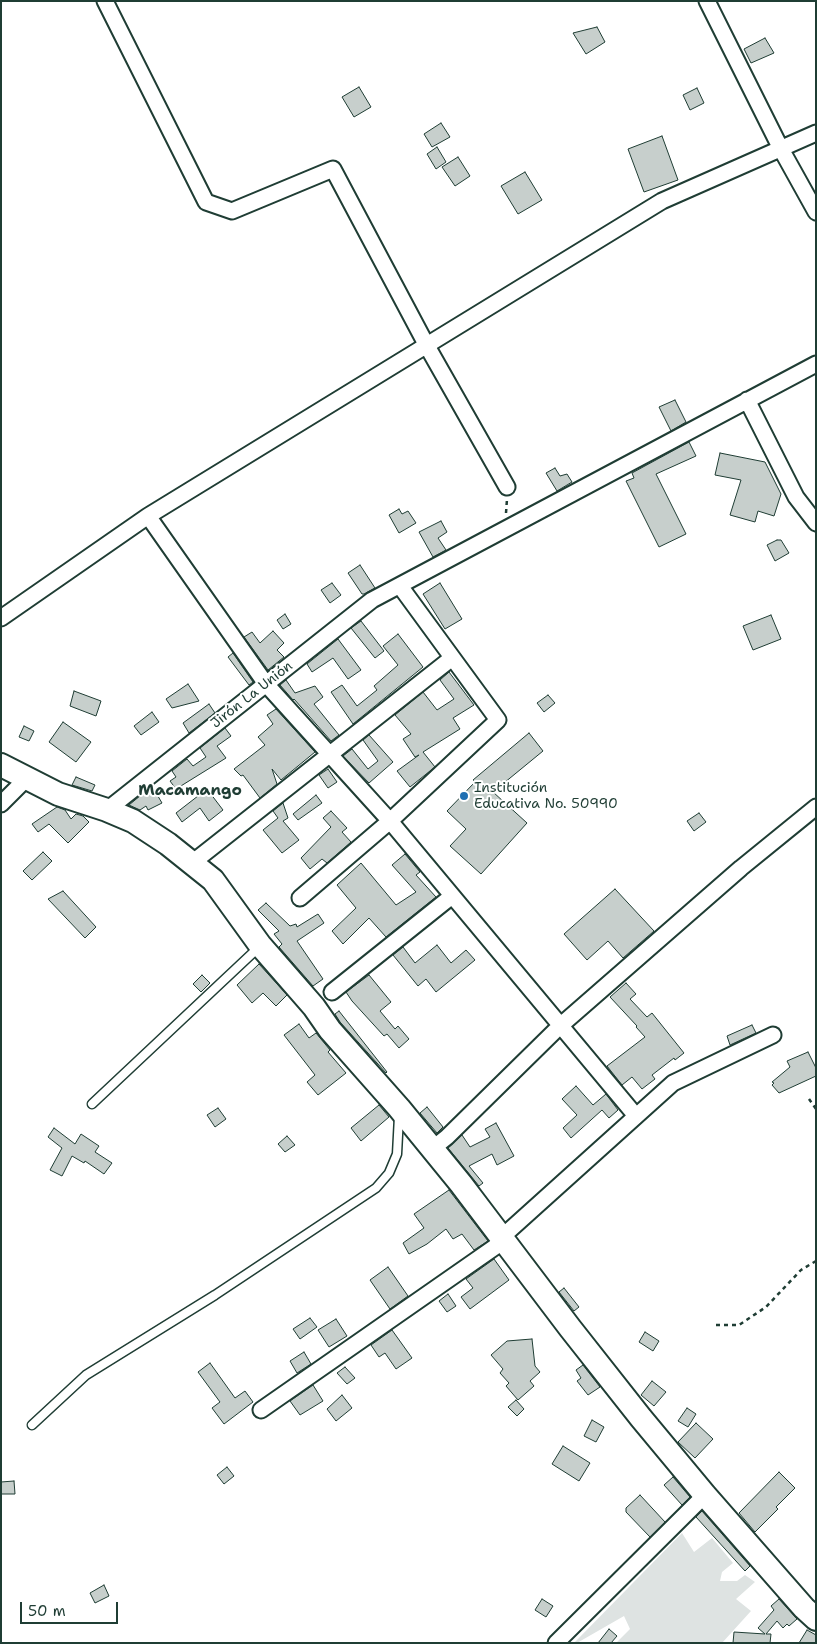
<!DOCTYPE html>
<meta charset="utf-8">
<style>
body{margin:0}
#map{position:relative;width:817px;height:1644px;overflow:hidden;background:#fff;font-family:"Shantell Sans",sans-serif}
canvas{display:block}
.frame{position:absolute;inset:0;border:2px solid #1f3d34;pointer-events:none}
.scale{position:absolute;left:20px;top:1602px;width:98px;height:22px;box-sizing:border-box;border:2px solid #1f3d34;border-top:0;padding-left:6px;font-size:15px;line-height:18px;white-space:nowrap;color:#1f3d34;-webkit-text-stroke:4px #fff;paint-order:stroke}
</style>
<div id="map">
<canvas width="817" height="1644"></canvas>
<div class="frame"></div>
<div class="scale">50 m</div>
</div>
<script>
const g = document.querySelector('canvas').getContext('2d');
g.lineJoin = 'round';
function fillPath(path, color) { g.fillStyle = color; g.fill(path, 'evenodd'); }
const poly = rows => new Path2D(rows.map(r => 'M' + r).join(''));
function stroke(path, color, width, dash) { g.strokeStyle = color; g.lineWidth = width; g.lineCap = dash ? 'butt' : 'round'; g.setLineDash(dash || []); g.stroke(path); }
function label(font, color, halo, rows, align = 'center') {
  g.font = font + ' "Shantell Sans",sans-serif'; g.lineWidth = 4; g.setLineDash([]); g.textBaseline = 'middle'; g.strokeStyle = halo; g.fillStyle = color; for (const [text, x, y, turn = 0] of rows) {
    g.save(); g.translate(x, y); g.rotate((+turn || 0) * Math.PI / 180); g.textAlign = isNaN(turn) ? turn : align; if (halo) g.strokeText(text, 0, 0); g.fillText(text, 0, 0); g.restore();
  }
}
fillPath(poly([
 [682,1533,694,1552,712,1538,733,1563,722,1572,720,1581,737,1581,745,1575,755,1582,736,1599,751,1611,722,1643,616,1643,630,1629,624,1616,577,1643,574,1643]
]), '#dee3e2');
const building = poly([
 [597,27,605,42,586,54,573,33,597,27],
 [765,38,774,53,751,63,744,49,765,38],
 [359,87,371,107,354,117,342,97,359,87],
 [697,88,704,103,690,110,683,95,697,88],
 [441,123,450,137,432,147,424,134,441,123],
 [662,136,678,180,644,192,628,149,662,136],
 [437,147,446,162,436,169,427,154,437,147],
 [458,157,470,176,455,186,442,167,458,157],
 [525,172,542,200,518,214,501,186,525,172],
 [675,400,686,422,671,431,659,407,675,400],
 [689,442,696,456,656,474,686,534,659,547,626,481,634,478,632,473,689,442],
 [720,453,765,462,781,494,774,516,758,511,755,522,730,515,741,480,715,475,720,453],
 [555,468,560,476,567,474,572,482,557,491,546,473,555,468],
 [399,509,402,514,408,511,416,523,399,533,389,515,399,509],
 [441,521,447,532,438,538,446,550,433,557,419,532,441,521],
 [777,540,781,540,789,553,775,561,767,545,777,540],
 [360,565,375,588,364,594,362,594,348,573,360,565],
 [332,583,341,595,330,603,321,590,332,583],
 [440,583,462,619,445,629,423,594,440,583],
 [285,614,291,624,283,629,277,620,285,614],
 [771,615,781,639,753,650,743,626,771,615],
 [361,621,384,651,375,658,351,628,361,621],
 [273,631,284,643,277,650,284,657,268,670,244,637,252,632,260,643,273,631],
 [398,634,423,667,353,724,331,692,342,685,357,706,377,690,374,686,398,665,383,646,398,634],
 [338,639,361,670,348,679,333,658,312,672,307,664,338,639],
 [233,653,253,682,249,685,228,657,233,653],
 [449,672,474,705,453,718,460,729,423,752,435,767,410,787,397,771,419,755,415,757,403,739,411,734,395,715,423,692,437,710,454,699,440,680,449,672],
 [286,680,295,693,315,686,323,697,314,704,339,735,331,741,294,699,293,700,280,685,286,680],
 [188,684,199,701,172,708,166,699,188,684],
 [74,691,101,701,96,716,70,706,74,691],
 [548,695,555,703,544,712,537,703,548,695],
 [209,704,215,713,189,733,183,723,209,704],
 [276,709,315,752,281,780,272,769,277,784,260,798,243,775,241,776,234,769,265,745,258,737,273,724,267,715,276,709],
 [152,712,159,722,141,735,134,726,152,712],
 [63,722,91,742,76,762,49,742,63,722],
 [24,726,34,731,29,741,19,737,24,726],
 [225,728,231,736,217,746,226,758,176,789,170,781,176,777,172,771,187,759,193,766,206,757,200,748,225,728],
 [529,733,543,751,493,792,527,823,481,874,450,846,466,829,447,811,475,782,473,780,529,733],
 [369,735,393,762,369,783,343,756,352,749,368,769,378,761,363,740,369,735],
 [328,769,337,782,328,788,319,775,328,769],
 [76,777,95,785,92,791,72,785,76,777],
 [152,786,162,803,148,810,146,806,140,810,129,805,152,786],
 [207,789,223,810,209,821,200,808,182,822,176,813,207,789],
 [316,795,322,803,298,820,293,814,316,795],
 [283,803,288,818,283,821,299,840,282,853,263,830,278,818,273,811,283,803],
 [57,807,65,810,71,819,76,814,83,816,89,822,68,843,49,824,38,832,32,824,57,807],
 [331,811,347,828,342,832,351,842,327,863,322,859,310,869,301,858,331,827,323,818,331,811],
 [699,813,706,822,694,831,687,821,699,813],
 [43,852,52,861,32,880,23,871,43,852],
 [405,854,420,872,416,875,436,897,386,937,369,918,343,944,332,931,356,908,337,885,361,863,396,905,416,892,392,865,405,854],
 [615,889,654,931,623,958,608,941,587,960,564,934,615,889],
 [63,891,96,927,85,938,48,899,63,891],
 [266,903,290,926,296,924,297,927,318,914,324,923,297,941,323,979,313,986,279,947,282,944,274,934,279,931,258,910,266,903],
 [437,945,451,963,466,950,475,960,436,992,426,979,418,986,393,955,403,947,415,963,437,945],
 [259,964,287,995,276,1006,263,993,252,1003,237,985,259,964],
 [202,975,210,983,201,992,193,984,202,975],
 [369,975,391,1002,380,1011,395,1029,398,1026,409,1039,399,1048,387,1034,384,1036,352,1001,346,992,369,975],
 [626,983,636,994,630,999,647,1017,652,1013,684,1053,675,1060,674,1058,652,1075,655,1079,642,1089,632,1077,622,1085,607,1066,645,1037,636,1027,637,1026,610,997,626,983],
 [339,1011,387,1072,386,1073,340,1022,335,1014,339,1011],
 [299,1024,309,1038,316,1033,330,1050,328,1052,346,1073,318,1095,307,1082,315,1075,284,1035,299,1024],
 [752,1025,756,1033,730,1045,727,1036,752,1025],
 [808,1052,816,1068,816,1076,779,1093,772,1085,774,1083,772,1082,790,1067,787,1061,808,1052],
 [576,1086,593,1105,606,1094,618,1110,609,1118,602,1110,571,1138,563,1128,577,1115,562,1099,576,1086],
 [379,1105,389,1117,361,1141,351,1128,379,1105],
 [427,1107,443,1127,437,1133,420,1113,427,1107],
 [218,1108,226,1119,215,1127,207,1115,218,1108],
 [496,1123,514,1156,497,1165,492,1154,469,1166,483,1183,479,1186,448,1148,462,1135,470,1147,490,1137,485,1129,496,1123],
 [54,1128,75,1144,81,1134,99,1146,95,1152,112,1163,104,1174,85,1161,84,1163,72,1156,62,1176,50,1170,62,1148,48,1137,54,1128],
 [287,1136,295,1145,285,1152,278,1144,287,1136],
 [449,1190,488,1241,474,1250,462,1234,453,1239,446,1229,427,1244,409,1254,403,1243,424,1228,414,1214,449,1190],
 [494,1259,509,1280,470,1309,461,1297,473,1288,466,1279,494,1259],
 [388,1267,408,1296,390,1309,370,1280,388,1267],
 [564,1288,579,1307,574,1311,559,1292,564,1288],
 [448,1294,456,1306,447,1312,439,1301,448,1294],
 [310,1318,317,1327,300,1339,293,1329,310,1318],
 [336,1319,347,1336,329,1347,318,1330,336,1319],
 [392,1330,412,1358,396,1369,385,1353,379,1357,371,1345,392,1330],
 [645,1332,659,1341,653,1351,639,1342,645,1332],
 [532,1339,535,1366,540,1372,530,1381,534,1386,518,1400,506,1386,509,1383,500,1373,503,1369,491,1355,507,1341,532,1339],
 [304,1352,311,1364,297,1373,290,1361,304,1352],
 [210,1363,235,1398,245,1391,253,1402,224,1424,212,1408,220,1402,198,1372,210,1363],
 [583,1365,600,1387,588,1395,577,1381,581,1378,576,1370,583,1365],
 [345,1367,355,1378,347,1384,337,1373,345,1367],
 [652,1381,666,1392,654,1406,641,1395,652,1381],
 [313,1385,323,1401,300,1415,290,1401,313,1385],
 [342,1395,352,1408,336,1421,327,1409,342,1395],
 [516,1400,524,1409,517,1416,508,1407,516,1400],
 [687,1408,696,1414,688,1427,678,1421,687,1408],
 [592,1420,604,1427,596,1442,584,1436,592,1420],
 [696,1423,713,1439,695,1458,678,1442,696,1423],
 [563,1446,590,1463,579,1481,552,1464,563,1446],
 [227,1467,234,1476,224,1484,217,1475,227,1467],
 [779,1472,795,1488,776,1507,778,1509,755,1532,739,1513,779,1472],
 [673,1477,690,1497,682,1505,664,1485,673,1477],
 [14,1481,15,1494,1,1494,1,1482,14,1481],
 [640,1495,665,1522,650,1537,626,1512,626,1508,640,1495],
 [702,1511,750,1566,745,1571,696,1517,702,1511],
 [104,1585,109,1596,95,1603,90,1593,104,1585],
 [542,1599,553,1606,546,1617,535,1610,542,1599],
 [779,1599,797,1619,789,1626,787,1624,783,1628,777,1621,766,1634,771,1634,770,1643,733,1643,734,1632,765,1634,758,1628,774,1610,771,1606,779,1599],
 [609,1629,617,1636,611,1643,598,1643,609,1629],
 [807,1630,816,1635,816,1643,799,1643,807,1630]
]);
fillPath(building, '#c7cfcc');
stroke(building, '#1f3d34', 1);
const lane = poly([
 [92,1104,258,948],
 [32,1425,86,1375,215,1295,376,1188,389,1173,397,1154,399,1116]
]);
const street = poly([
 [105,1,206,202,232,211,333,169,427,346,507,487],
 [707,1,781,149,816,212],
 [747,400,796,497,816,523],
 [148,516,266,684,390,821,636,1116],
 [1,618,148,516,662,201,816,133],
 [1,804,26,779],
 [107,810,372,600,816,364],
 [192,863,452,658],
 [300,898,390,821,498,720,400,586],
 [332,992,452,896],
 [432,1149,447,1137,560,1026,741,868,816,807],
 [502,1237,673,1083,773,1035],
 [261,1410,505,1240],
 [556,1643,705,1495]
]);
const secondary = poly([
 [1,765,58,794,107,810,133,821,168,844,213,880,260,945,314,1007,330,1030,399,1108,461,1184,570,1328,641,1418,705,1495,804,1608,816,1619]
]);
stroke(lane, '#1f3d34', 11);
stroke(street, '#1f3d34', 19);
stroke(secondary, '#1f3d34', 26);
stroke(poly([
 [506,513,507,499],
 [809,1099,816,1109],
 [716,1325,739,1325,766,1307,801,1270,816,1261]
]), '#1f3d34', 2.5, [4, 4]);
stroke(lane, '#fff', 8);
stroke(street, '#fff', 15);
stroke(secondary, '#fff', 22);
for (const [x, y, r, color] of [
 [464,796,5,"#1f6fb2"]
]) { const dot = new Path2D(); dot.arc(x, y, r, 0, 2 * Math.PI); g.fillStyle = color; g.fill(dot); stroke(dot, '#fff', 2); }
label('14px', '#1f3d34', '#fff', [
 ["Jirón La Unión",252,695,-38]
]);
label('14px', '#1f3d34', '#fff', [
 ["Institución",474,788],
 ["Educativa No. 50990",474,804]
], 'left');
label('bold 16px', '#1f3d34', '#fff', [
 ["Macamango",190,791]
]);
</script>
